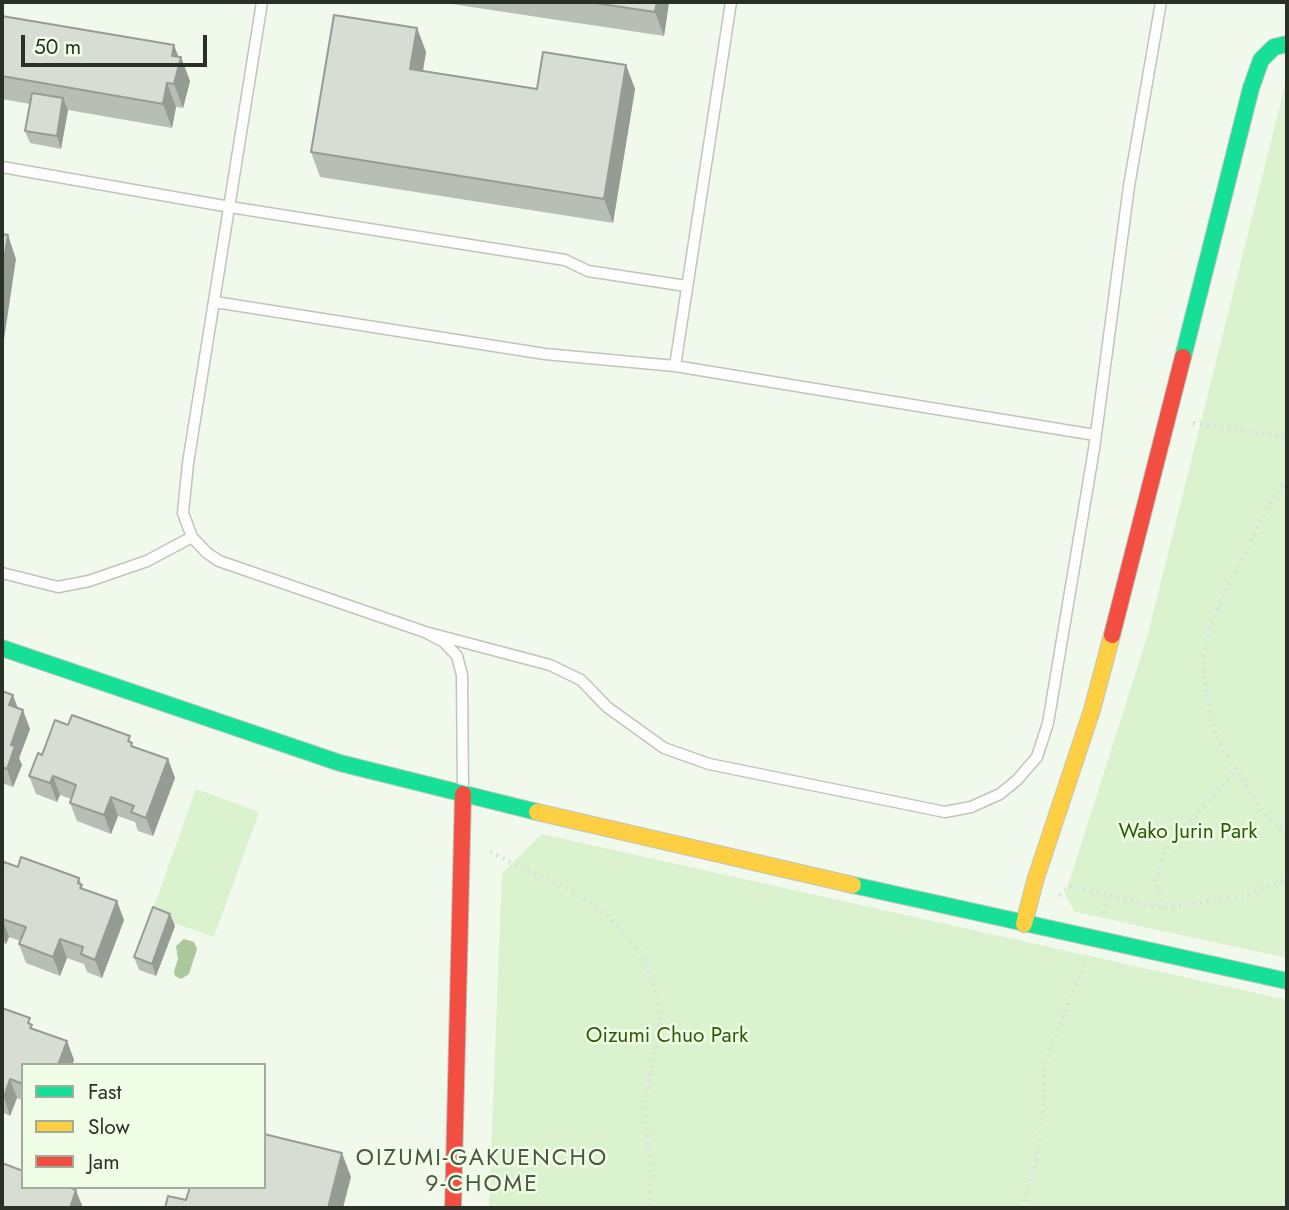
<!DOCTYPE html>
<style>
body{margin:0}
#map{position:relative;width:1289px;height:1210px;overflow:hidden;background:#f1f9ed;font-family:Jost,sans-serif}
canvas{display:block}
.frame{position:absolute;inset:0;border:4px solid #2b3027;pointer-events:none}
.legend{position:absolute;left:21px;top:1063px;width:245px;height:126px;box-sizing:border-box;background:#f0fee8;border:2px solid #a1ac9b;margin:0;padding:9px 12px;list-style:none;font-size:21px;color:#2b3027}
.legend li{display:flex;align-items:center;gap:14px;height:35px}
.legend b{width:35px;border:2px solid #a1ac9b}
.scale{position:absolute;left:21px;top:35px;width:186px;height:32px;box-sizing:border-box;border:4px solid #2b3027;border-top:0;padding-left:9px;font-size:21px;line-height:24px;white-space:nowrap;color:#2b3027;-webkit-text-stroke:5px #f0fee8;paint-order:stroke}
</style>
<div id="map">
<canvas width="1289" height="1210"></canvas>
<div class="frame"></div>
<ul class="legend">
<li><b style="height:9px;background:#16e098"></b>Fast</li>
<li><b style="height:9px;background:#ffcf43"></b>Slow</li>
<li><b style="height:9px;background:#f24e42"></b>Jam</li>
</ul>
<div class="scale">50 m</div>
</div>
<script>
const g = document.querySelector('canvas').getContext('2d');
g.lineJoin = 'round';
function fillPath(path, color) { g.fillStyle = color; g.fill(path, 'evenodd'); }
const poly = rows => new Path2D(rows.map(r => 'M' + r).join(''));
function stroke(path, color, width, dash) { g.strokeStyle = color; g.lineWidth = width; g.lineCap = dash ? 'butt' : 'round'; g.setLineDash(dash || []); g.stroke(path); }
function label(font, color, halo, rows, align = 'center') {
  g.font = font + ' Jost,sans-serif'; g.lineWidth = 5; g.setLineDash([]); g.textBaseline = 'middle'; g.strokeStyle = halo; g.fillStyle = color; for (const [text, x, y, turn = 0] of rows) {
    g.save(); g.translate(x, y); g.rotate((+turn || 0) * Math.PI / 180); g.textAlign = isNaN(turn) ? turn : align; if (halo) g.strokeText(text, 0, 0); g.fillText(text, 0, 0); g.restore();
  }
}
fillPath(poly([
 [1287,83,1287,958,1075,912,1065,895,1148,634,1285,85],
 [196,789,259,812,214,937,151,915],
 [542,834,1287,1000,1287,1208,489,1208,502,873]
]), '#daf2cd');
fillPath(poly([
 [184,939,194,942,197,949,189,974,181,979,175,976,174,971,178,959,176,946]
]), '#adc79c');
const lane = poly([
 [262,2,188,463,183,513,192,537,207,553,219,561,425,632,444,642,457,656,462,675,463,791],
 [2,167,230,207,565,260,588,271,686,286],
 [215,302,545,354,675,366,1095,435],
 [675,366,731,2],
 [2,573,58,587,89,581,147,561,192,537],
 [425,632,550,665,581,680,607,707,664,748,709,764,945,812,971,807,1000,794,1017,780,1037,757,1048,723,1094,449,1129,186,1161,2]
]);
const fast = poly([
 [1183,357,1251,88,1261,60,1274,47,1287,44],
 [2,648,340,763,537,812],
 [853,885,1287,981]
]);
const slow = poly([
 [537,812,853,885],
 [1024,924,1035,881,1092,710,1112,635]
]);
const jam = poly([
 [1112,635,1183,357],
 [453,1208,463,794]
]);
stroke(lane, '#bec5bc', 13);
stroke(fast, '#bec5bc', 18);
stroke(slow, '#bec5bc', 18);
stroke(jam, '#bec5bc', 18);
stroke(poly([
 [1193,423,1287,437],
 [1287,479,1270,503,1229,584,1211,624,1203,661,1207,699,1216,737,1259,807,1287,837],
 [490,852,569,890,602,911,623,931,642,955,658,999,660,1021,645,1102,646,1130,651,1161,650,1208],
 [1060,896,1069,886,1163,908,1247,895,1287,880],
 [1163,908,1155,881,1165,851,1235,771],
 [1104,913,1110,895],
 [1022,1208,1036,1162,1043,1111,1045,1063,1084,964]
]), '#dde0dc', 4.5, [2, 5]);
stroke(lane, '#fdfefc', 10);
stroke(fast, '#16e098', 16);
stroke(slow, '#ffcf43', 16);
stroke(jam, '#f24e42', 16);
fillPath(poly([
 [438,2,669,2,664,36],
 [2,16,178,56,190,81,183,108,176,107,172,128,68,110,61,149,30,143,25,131,30,104,2,99],
 [417,28,426,52,423,71,537,89,626,65,635,89,613,223,320,177,311,152],
 [2,691,18,708,30,729,19,758,22,765,13,787,2,783],
 [134,747,168,759,175,778,153,836,138,831,135,822,118,816,111,834,77,821,70,803,71,799,60,795,57,802,36,794,29,776,42,755],
 [18,867,79,878,83,889,124,920,102,978,87,972,84,964,67,958,60,976,26,963,19,944,21,941,9,937,6,944,2,942,2,868],
 [170,914,175,926,156,976,139,970,134,957],
 [2,1008,34,1029,67,1041,74,1060,72,1065,23,1065,23,1100,17,1098,10,1116,2,1112]
]), '#b9beb5');
fillPath(poly([
 [657,2,669,2,664,36,655,12],
 [417,28,426,52,419,93,410,69],
 [174,45,180,61,181,57,190,81,183,108,174,84,172,56],
 [626,65,635,89,613,223,604,199],
 [167,83,176,107,172,128,163,104],
 [63,98,68,110,61,149,57,136],
 [8,235,16,259,2,353,2,272],
 [13,695,20,714,9,705],
 [23,710,30,729,19,758,22,765,13,787,7,769,11,745],
 [168,759,175,778,153,836,146,818],
 [53,776,60,795,57,802,50,783],
 [111,797,118,816,111,834,104,815],
 [117,901,124,920,102,978,95,960],
 [170,914,175,926,156,976,152,964],
 [2,918,9,937,6,944,2,932],
 [60,939,67,958,60,976,53,957],
 [67,1041,74,1060,72,1065,58,1065],
 [10,1079,17,1098,10,1116,4,1097],
 [342,1153,351,1177,343,1208,328,1208],
 [76,1190,83,1208,70,1208]
]), '#969b94');
const building = poly([
 [588,2,657,2,655,12,588,2],
 [334,15,417,28,410,69,537,89,543,52,626,65,604,199,311,152,334,15],
 [2,16,174,45,172,56,181,57,174,84,167,83,163,104,2,76,2,16],
 [32,93,63,98,57,136,25,131,32,93],
 [2,234,8,235,2,272,2,234],
 [2,691,13,695,9,705,23,710,11,745,15,746,7,769,2,767,2,691],
 [72,715,130,736,128,741,132,743,131,746,168,759,146,818,131,812,134,806,111,797,104,815,70,803,76,785,53,776,50,783,29,776,38,753,42,755,55,720,68,725,72,715],
 [21,857,79,878,78,883,82,885,80,888,117,901,95,960,81,954,83,947,60,939,53,957,19,944,26,927,2,919,2,868,4,862,18,867,21,857],
 [153,907,170,914,152,964,134,957,153,907],
 [2,1008,30,1018,28,1023,32,1025,30,1028,67,1041,58,1065,23,1065,23,1084,10,1079,4,1097,2,1096,2,1008],
 [264,1134,342,1153,328,1208,165,1208,168,1196,186,1200,190,1187,264,1187,264,1134],
 [2,1163,23,1171,23,1187,68,1187,76,1190,70,1208,2,1208,2,1163]
]);
fillPath(building, '#d7ddd3');
stroke(building, '#969b94', 2);
label('21px', '#305906', '#f0fee8', [
 ["Wako Jurin Park",1188,833],
 ["Oizumi Chuo Park",667,1037]
]);
g.letterSpacing = '2px';
label('23px', '#4a5543', '#f0fee8', [
 ["OIZUMI-GAKUENCHO",482,1159],
 ["9-CHOME",482,1185]
]);
g.letterSpacing = '0px';
</script>
